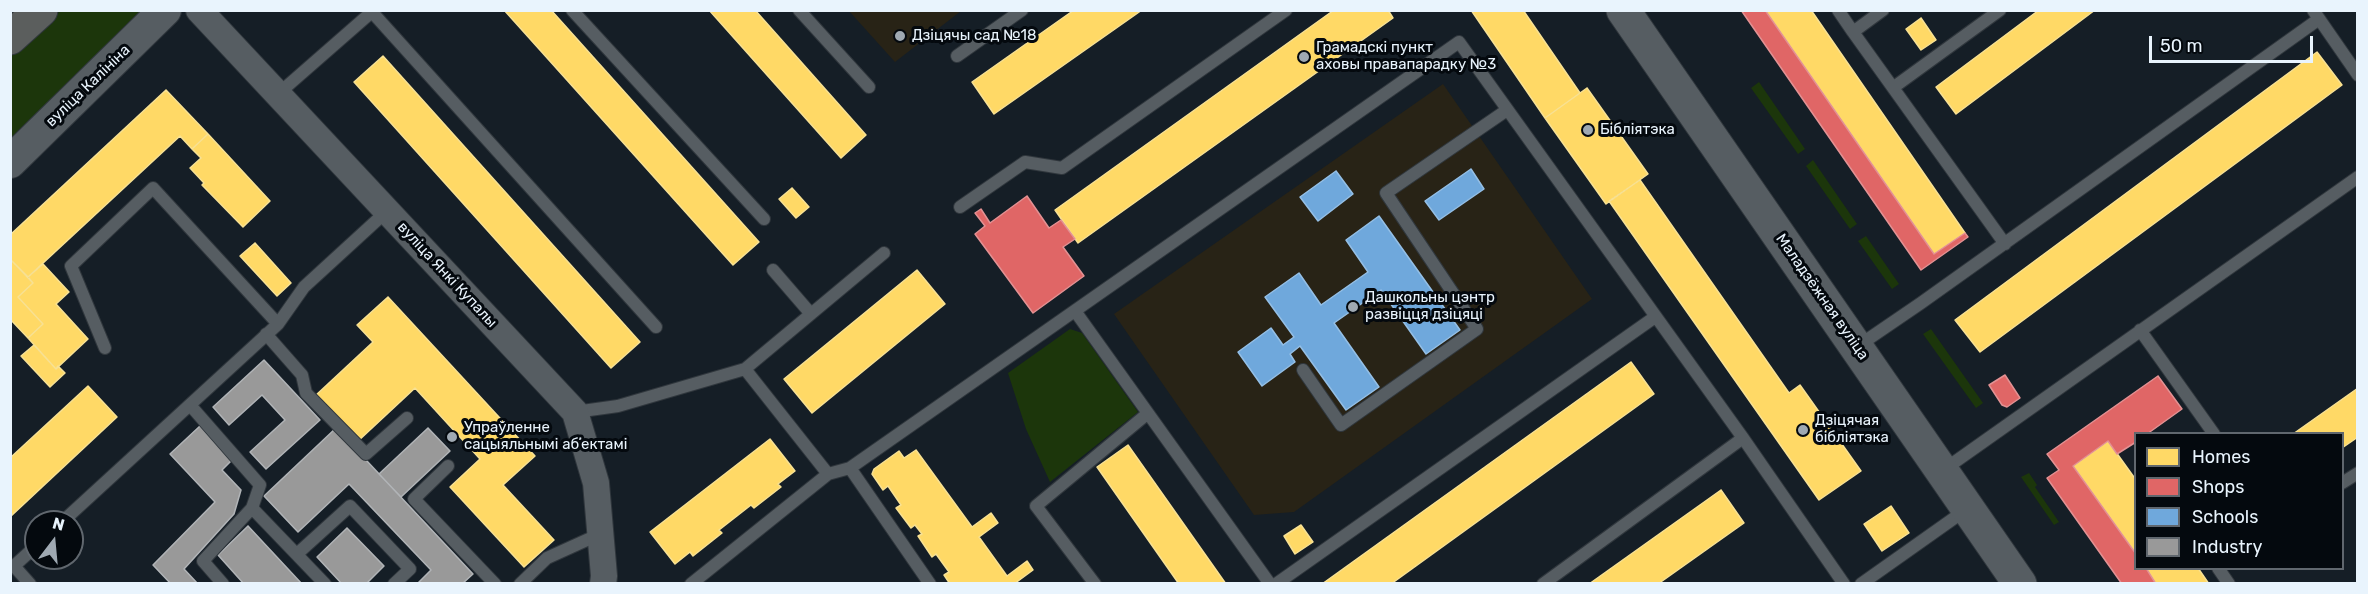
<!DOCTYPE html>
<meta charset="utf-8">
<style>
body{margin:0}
#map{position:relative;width:2368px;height:594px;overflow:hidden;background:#151e26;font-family:Rubik,sans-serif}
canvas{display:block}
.frame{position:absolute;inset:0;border:12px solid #e9f4fd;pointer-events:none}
.legend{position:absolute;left:2134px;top:432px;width:210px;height:138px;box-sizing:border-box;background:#04090e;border:2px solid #60676e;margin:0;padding:8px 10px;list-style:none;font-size:18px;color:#e9f4fd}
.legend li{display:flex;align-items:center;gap:12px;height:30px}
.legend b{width:30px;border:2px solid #60676e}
.north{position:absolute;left:24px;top:510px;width:60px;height:60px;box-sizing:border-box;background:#04090e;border:2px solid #60676e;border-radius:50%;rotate:16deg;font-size:16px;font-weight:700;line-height:24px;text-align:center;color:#e9f4fd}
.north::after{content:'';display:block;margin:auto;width:21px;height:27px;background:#9fa9b2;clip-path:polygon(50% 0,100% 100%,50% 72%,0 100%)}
.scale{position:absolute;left:2149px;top:36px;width:164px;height:27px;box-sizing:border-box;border:3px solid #e9f4fd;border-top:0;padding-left:8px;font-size:18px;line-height:21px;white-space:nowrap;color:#e9f4fd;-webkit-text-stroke:4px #04090e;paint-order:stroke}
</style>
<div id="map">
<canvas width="2368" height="594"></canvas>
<div class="frame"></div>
<ul class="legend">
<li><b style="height:16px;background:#ffd966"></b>Homes</li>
<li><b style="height:16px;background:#e06666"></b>Shops</li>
<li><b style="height:16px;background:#6fa8dc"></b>Schools</li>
<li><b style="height:16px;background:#999"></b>Industry</li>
</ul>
<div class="north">N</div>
<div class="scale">50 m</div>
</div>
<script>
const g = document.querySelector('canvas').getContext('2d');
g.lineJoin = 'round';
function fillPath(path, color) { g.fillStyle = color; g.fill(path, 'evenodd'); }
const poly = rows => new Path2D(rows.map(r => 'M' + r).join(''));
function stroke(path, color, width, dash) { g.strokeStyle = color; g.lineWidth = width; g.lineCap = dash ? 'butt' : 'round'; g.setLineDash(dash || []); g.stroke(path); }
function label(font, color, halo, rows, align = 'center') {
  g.font = font + ' Rubik,sans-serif'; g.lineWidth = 6; g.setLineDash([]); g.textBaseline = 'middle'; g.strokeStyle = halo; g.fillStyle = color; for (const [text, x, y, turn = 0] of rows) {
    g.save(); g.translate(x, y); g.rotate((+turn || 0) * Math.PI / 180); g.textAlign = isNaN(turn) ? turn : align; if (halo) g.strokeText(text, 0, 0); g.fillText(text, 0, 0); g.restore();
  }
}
fillPath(poly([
 [849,11,961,11,895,62],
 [1443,84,1592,299,1294,512,1254,515,1114,314]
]), '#282316');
fillPath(poly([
 [60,11,150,11,11,142,11,56],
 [1759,82,1805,149,1798,154,1751,88],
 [1813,160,1857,224,1850,229,1806,166],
 [1866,236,1899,284,1892,289,1858,241],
 [1070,329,1082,333,1138,412,1050,482,1026,429,1008,373],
 [1931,329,1983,403,1976,408,1923,334],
 [2029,473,2037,485,2035,487,2059,522,2054,525,2021,477]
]), '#1c360b');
const homes = poly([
 [504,10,551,10,759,242,733,265,504,10],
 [709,10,755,10,866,135,841,158,709,10],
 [1074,10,1142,10,994,114,972,82,1074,10],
 [1334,10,1388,10,1393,18,1078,243,1055,210,1334,10],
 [1471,10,1523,10,1580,93,1545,118,1471,10],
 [1765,10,1811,10,1965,233,1934,254,1765,10],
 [2039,10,2095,10,1956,114,1936,87,2039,10],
 [1921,18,1936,40,1921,50,1906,29,1921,18],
 [2317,52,2342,85,1980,352,1955,320,2317,52],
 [383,56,640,342,611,368,354,82,383,56],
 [1587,88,1648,174,1606,204,1545,118,1587,88],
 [166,90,208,134,192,149,180,136,28,277,10,259,10,235,166,90],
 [208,134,270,201,243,227,202,185,204,183,190,168,201,158,192,149,208,134],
 [1640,180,1789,393,1800,385,1861,471,1819,500,1609,201,1640,180],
 [792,188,809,207,796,218,779,199,792,188],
 [255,243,291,283,277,296,240,256,255,243],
 [10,259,33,283,18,297,43,324,28,338,10,319,10,259],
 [43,264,69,292,56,304,88,339,56,369,28,338,43,324,18,297,33,283,28,277,43,264],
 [917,270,945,304,812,413,784,379,917,270],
 [388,297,535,456,503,485,554,540,524,567,450,487,480,459,415,388,357,442,315,396,373,342,357,325,388,297],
 [34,345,56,369,58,366,65,373,50,387,21,356,34,345],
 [1631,362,1654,394,1391,584,1322,584,1631,362],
 [88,386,117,417,10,517,10,458,88,386],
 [2358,388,2358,437,2342,448,2342,434,2293,434,2358,388],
 [770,439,795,471,778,484,781,487,754,508,751,505,719,530,722,533,693,556,690,552,675,564,650,532,770,439],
 [2108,441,2136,480,2136,554,2073,466,2108,441],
 [1128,445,1226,584,1179,584,1097,467,1128,445],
 [916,450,972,527,991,513,998,523,979,537,1007,576,1027,561,1033,570,1014,584,950,584,944,575,949,572,936,554,932,557,918,536,922,534,915,525,911,528,896,508,901,505,888,486,883,490,872,474,874,469,899,451,904,458,916,450],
 [1721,490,1744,523,1658,584,1589,584,1721,490],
 [1891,506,1909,533,1882,551,1864,524,1891,506],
 [1301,525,1313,542,1295,554,1284,536,1301,525],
 [2146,568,2198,568,2209,584,2156,584,2146,568]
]);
fillPath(homes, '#ffd966');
stroke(homes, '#f8e193', 1.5);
const shops = poly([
 [1741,10,1765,10,1934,254,1965,233,1968,237,1921,270,1741,10],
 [1027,196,1049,228,1061,220,1075,239,1063,247,1084,276,1033,313,975,234,985,226,975,213,981,209,990,223,1027,196],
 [2005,375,2020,398,2007,407,2002,405,1989,385,2005,375],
 [2158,376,2182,409,2147,434,2136,434,2136,442,2117,454,2108,441,2073,466,2136,554,2136,568,2146,568,2156,584,2122,584,2047,478,2059,470,2047,454,2158,376]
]);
fillPath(shops, '#e06666');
stroke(shops, '#e39193', 1.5);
const schools = poly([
 [1471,169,1484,189,1439,220,1425,201,1471,169],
 [1336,171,1353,194,1318,221,1300,197,1336,171],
 [1379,216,1460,330,1426,354,1381,290,1334,323,1379,387,1346,410,1300,346,1290,354,1295,362,1262,386,1238,352,1271,328,1283,345,1294,337,1265,297,1299,273,1321,305,1368,272,1346,240,1379,216]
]);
fillPath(schools, '#6fa8dc');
stroke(schools, '#94bfe6', 1.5);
const industry = poly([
 [264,360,320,420,266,469,250,452,285,420,262,395,229,425,213,407,264,360],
 [200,426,231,461,222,470,241,490,234,514,184,569,198,584,171,584,153,565,215,502,170,454,200,426],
 [336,428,473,574,462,584,417,584,431,570,349,484,298,532,264,496,336,428],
 [428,428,450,451,401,497,379,474,428,428],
 [248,526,302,584,244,584,218,555,248,526],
 [347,528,384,566,366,584,342,584,317,557,347,528]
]);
fillPath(industry, '#999');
stroke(industry, '#b1b4b7', 1.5);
const service = poly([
 [572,10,764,219],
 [799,10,869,87],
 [1838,10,1853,32,1883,10],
 [2313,10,2358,75],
 [372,12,656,327],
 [1853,32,2005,244],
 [957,56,1022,10],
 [1894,87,2000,10],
 [278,94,374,10],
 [960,207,1025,162,1062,168,1286,10],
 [773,270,811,314],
 [1075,311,1270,584],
 [2140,330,2214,434],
 [266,334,302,375,306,393,366,454,407,418],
 [1858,346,1921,303,2319,19],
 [105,348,71,266,153,188,278,324],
 [745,369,884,253],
 [1303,370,1341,425,1477,329,1386,193,1507,110],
 [190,405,260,485,252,508,203,561,223,584],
 [575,412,618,406,745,369,828,474,691,584],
 [448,466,414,499,495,584],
 [850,468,930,584],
 [1942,471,2358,177],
 [828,474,850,468,1459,42,1743,438,1844,584],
 [2342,483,2358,473],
 [252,508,325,584],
 [62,522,278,324,304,287,387,211],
 [297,554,350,506,410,569,394,584],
 [2218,568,2229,584],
 [30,584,14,566,36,546],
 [520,584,547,558,600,534],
 [1095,584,1036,506,1147,414],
 [1276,584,1655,317],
 [1543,584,1743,438],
 [1861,584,1967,509]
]);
const minor = poly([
 [199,10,575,412,596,483,604,576,603,584]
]);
const tertiary = poly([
 [10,162,165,10]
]);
const secondary = poly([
 [1623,10,2020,584]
]);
const primary = poly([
 [10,38,41,10]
]);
stroke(service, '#30373d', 14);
stroke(minor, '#30373d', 28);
stroke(tertiary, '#30373d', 34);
stroke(secondary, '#30373d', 35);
stroke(primary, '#30373d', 35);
stroke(service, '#565d62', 12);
stroke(minor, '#565d62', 26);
stroke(tertiary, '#565d62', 32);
stroke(secondary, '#565d62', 33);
stroke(primary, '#5b5e5d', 33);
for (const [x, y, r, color] of [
 [900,36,6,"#9fa9b2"],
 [1304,57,6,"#9fa9b2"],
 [1588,130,6,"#9fa9b2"],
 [1353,307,6,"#9fa9b2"],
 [1803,430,6,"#9fa9b2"],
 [452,437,6,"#9fa9b2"]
]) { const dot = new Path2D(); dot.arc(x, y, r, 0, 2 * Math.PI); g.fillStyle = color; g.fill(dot); stroke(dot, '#04090e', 2); }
label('15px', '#e9f4fd', '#04090e', [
 ["Дзіцячы сад №18",912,36],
 ["Грамадскі пункт",1316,48],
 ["аховы правапарадку №3",1316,65],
 ["Бібліятэка",1600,130],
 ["Дашкольны цэнтр",1365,298],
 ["развіцця дзіцяці",1365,315],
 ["Дзіцячая",1815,421],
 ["бібліятэка",1815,438],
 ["Упраўленне",464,428],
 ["сацыяльнымі абʼектамі",464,445]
], 'left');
label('15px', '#e9f4fd', '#04090e', [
 ["вуліца Калініна",88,86,-44],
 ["вуліца Янкі Купалы",447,275,47],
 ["Маладзёжная вуліца",1822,297,55]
]);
</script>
